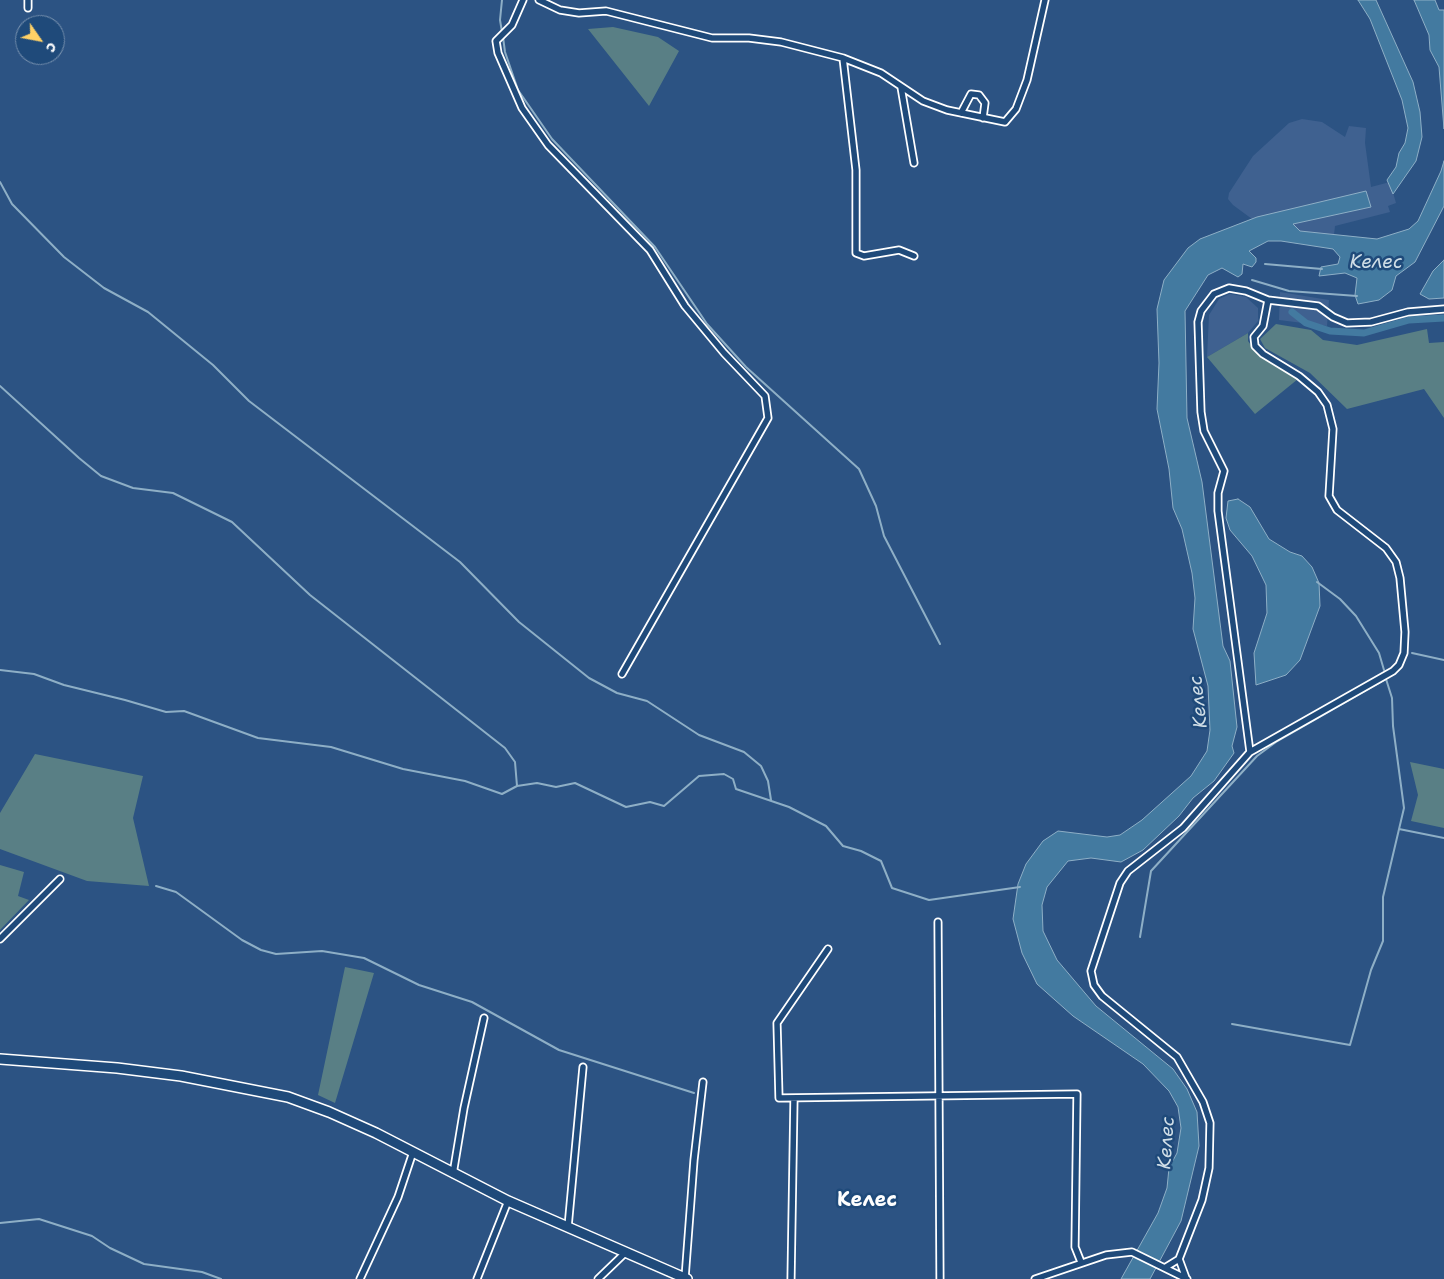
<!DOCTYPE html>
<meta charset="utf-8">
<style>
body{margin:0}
#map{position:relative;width:1444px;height:1279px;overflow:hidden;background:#2c5383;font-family:"Shantell Sans",sans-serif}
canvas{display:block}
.north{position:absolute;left:15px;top:15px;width:50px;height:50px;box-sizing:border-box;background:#1f4a7a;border:1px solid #7992af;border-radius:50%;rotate:123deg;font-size:14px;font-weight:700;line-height:20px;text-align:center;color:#fff}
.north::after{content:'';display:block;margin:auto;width:18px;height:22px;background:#ffd166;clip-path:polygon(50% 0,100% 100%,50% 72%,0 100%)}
</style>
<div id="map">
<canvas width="1444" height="1279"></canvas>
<div class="north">С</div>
</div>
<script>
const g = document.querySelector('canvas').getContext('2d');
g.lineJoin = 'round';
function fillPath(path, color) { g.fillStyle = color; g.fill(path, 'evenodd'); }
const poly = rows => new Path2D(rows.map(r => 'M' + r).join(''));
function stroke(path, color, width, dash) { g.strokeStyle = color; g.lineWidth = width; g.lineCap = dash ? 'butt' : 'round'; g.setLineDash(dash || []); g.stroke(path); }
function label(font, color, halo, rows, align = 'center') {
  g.font = font + ' "Shantell Sans",sans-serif'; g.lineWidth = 5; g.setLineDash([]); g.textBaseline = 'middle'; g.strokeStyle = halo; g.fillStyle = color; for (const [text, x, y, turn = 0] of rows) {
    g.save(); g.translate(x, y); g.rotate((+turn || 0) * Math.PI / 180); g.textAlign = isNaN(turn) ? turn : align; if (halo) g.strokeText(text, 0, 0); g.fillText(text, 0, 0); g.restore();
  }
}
fillPath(poly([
 [1302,119,1322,122,1345,137,1349,126,1366,128,1365,143,1371,187,1390,182,1396,203,1388,206,1390,212,1335,226,1334,235,1300,231,1292,224,1371,207,1366,192,1252,219,1233,205,1228,199,1229,193,1253,156,1289,123],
 [1280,292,1329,300,1327,326,1279,320],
 [1230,294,1246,297,1258,308,1258,321,1248,333,1207,357,1209,315,1219,299]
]), '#3f6190');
fillPath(poly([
 [613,27,658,37,679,51,649,106,588,29],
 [1276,324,1311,330,1323,340,1357,345,1427,329,1429,343,1444,342,1444,418,1424,389,1347,409,1310,373,1265,348,1260,339],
 [1248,333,1248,341,1259,356,1298,379,1255,414,1207,357],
 [35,754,143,776,133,818,149,886,87,881,0,849,0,813],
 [1410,762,1444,769,1444,828,1411,821,1418,795],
 [0,865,24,872,18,896,29,900,0,930],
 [345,967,374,973,335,1103,318,1095]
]), '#597f85');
const water = poly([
 [1358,0,1376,0,1413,82,1420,112,1422,137,1416,161,1393,194,1387,180,1396,167,1399,153,1405,143,1408,128,1402,100,1370,19,1358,0],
 [1414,0,1435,0,1439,10,1444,10,1444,129,1439,67,1430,50,1429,35,1414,0],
 [1444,161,1444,206,1415,262,1396,276,1392,290,1379,300,1358,304,1355,295,1357,278,1345,273,1319,276,1321,267,1338,264,1340,257,1333,249,1281,241,1268,241,1249,251,1256,258,1256,262,1252,267,1243,264,1242,274,1238,277,1222,268,1208,275,1185,311,1187,418,1202,482,1223,646,1230,661,1237,727,1232,746,1234,753,1214,781,1193,798,1179,816,1143,850,1121,862,1091,858,1068,861,1047,887,1042,905,1043,931,1057,960,1096,1006,1173,1069,1187,1089,1197,1112,1199,1146,1181,1221,1150,1279,1121,1279,1158,1213,1167,1188,1169,1168,1177,1153,1181,1128,1178,1107,1169,1091,1143,1064,1073,1016,1037,984,1022,953,1013,919,1018,884,1026,864,1043,841,1058,831,1107,837,1120,835,1142,820,1191,776,1207,751,1210,730,1208,686,1193,629,1195,598,1192,573,1182,529,1173,508,1169,469,1157,409,1159,363,1157,309,1164,280,1188,248,1200,239,1257,217,1366,191,1371,207,1293,224,1300,231,1377,239,1409,229,1418,221,1441,171,1444,161],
 [1444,260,1444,298,1429,299,1420,294,1433,271,1444,260],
 [1238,499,1250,507,1269,539,1290,552,1302,556,1312,567,1319,583,1320,606,1300,660,1286,675,1256,685,1254,653,1267,613,1266,585,1252,556,1230,530,1226,518,1228,501,1238,499]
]);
fillPath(water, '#437aa0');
stroke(water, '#8eafc6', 1);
stroke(poly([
 [502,0,500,20,502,32],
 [503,37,505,52,518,90,552,139,655,247,707,324,746,367,859,469,876,506,884,536,940,644],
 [0,182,12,204,64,257,104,288,148,312,213,365,249,401,460,562,519,622,589,678,617,693,647,701,699,735,744,752,761,766,768,781,771,800],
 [1265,264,1322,269],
 [1252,280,1289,291,1357,296],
 [0,386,79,458,101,476,133,488,173,493,232,522,310,595,505,748,515,762,517,786],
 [1317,582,1340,599,1356,616,1379,653,1384,670],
 [1412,653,1444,660],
 [0,670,34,674,64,685,125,700,166,712,184,711,258,738,331,747,403,769,465,781,502,794,517,786,537,783,556,787,575,783,626,807,650,802,664,806,699,776,724,774,733,779,736,789,789,807,826,826,843,846,861,851,881,861,892,888,929,900,1020,887],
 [1399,829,1444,838],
 [156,886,176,892,242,940,261,950,276,954,322,951,364,958,419,985,472,1002,559,1050,694,1093],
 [1140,937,1151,871,1257,756,1276,742,1386,679],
 [1232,1024,1350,1045,1371,970,1383,941,1383,897,1404,808,1393,726,1392,698,1386,679],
 [0,1223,39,1219,92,1236,110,1248,144,1264,202,1272,221,1279]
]), '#8eafc6', 2);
stroke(poly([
 [1292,312,1306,323,1330,331,1364,333,1409,320,1444,318]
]), '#437aa0', 7);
const street = poly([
 [523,0,512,25,496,41,498,53,522,108,548,145,650,250,685,306,724,353,765,396,768,418,622,674],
 [539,0,560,10,579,13,606,11,712,38,749,38,781,42,843,58,881,73,923,101,947,110,1005,122,1016,109,1027,80,1045,0],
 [28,8,28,0],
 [843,58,856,170,856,253,864,256,899,250,914,256],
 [901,87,914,163],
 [961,113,971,94,979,95,985,103,983,118],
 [1250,752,1218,511,1218,493,1224,471,1204,431,1201,412,1198,322,1201,311,1214,294,1229,288,1246,291,1268,300,1318,306,1333,317,1347,323,1371,322,1408,312,1444,309],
 [938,922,940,1279],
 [0,939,60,879],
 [828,949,777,1023,779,1098,1077,1094,1075,1247,1081,1262],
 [453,1174,464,1108,484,1018],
 [568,1227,583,1067],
 [1179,1259,1186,1278],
 [1166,1267,1179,1259,1202,1200,1209,1168,1210,1123,1203,1102,1177,1057,1102,996,1094,985,1091,971,1120,883,1128,871,1183,828,1250,752,1393,671,1399,665,1404,653,1405,632,1400,578,1396,562,1386,548,1337,510,1329,496,1333,429,1327,405,1318,392,1299,376,1263,354,1255,346,1254,337,1263,326,1268,300],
 [685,1278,694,1160,703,1082],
 [360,1279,398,1197,413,1152],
 [477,1279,508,1201],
 [598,1279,626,1252],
 [791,1279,794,1098],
 [1035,1279,1106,1255,1132,1252,1187,1279]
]);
const secondary = poly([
 [0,1059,117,1068,181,1076,288,1097,329,1112,376,1133,508,1201,687,1279]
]);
stroke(street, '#fff', 9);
stroke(secondary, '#fff', 12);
stroke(street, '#1f4a7a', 5.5);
stroke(secondary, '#1f4a7a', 9);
label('italic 19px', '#d0dee7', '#1f4a7a', [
 ["Келес",1376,263],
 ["Келес",1199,702,-96],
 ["Келес",1167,1143,-86]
]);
label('bold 20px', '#fff', '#1f4a7a', [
 ["Келес",867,1201]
]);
</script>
